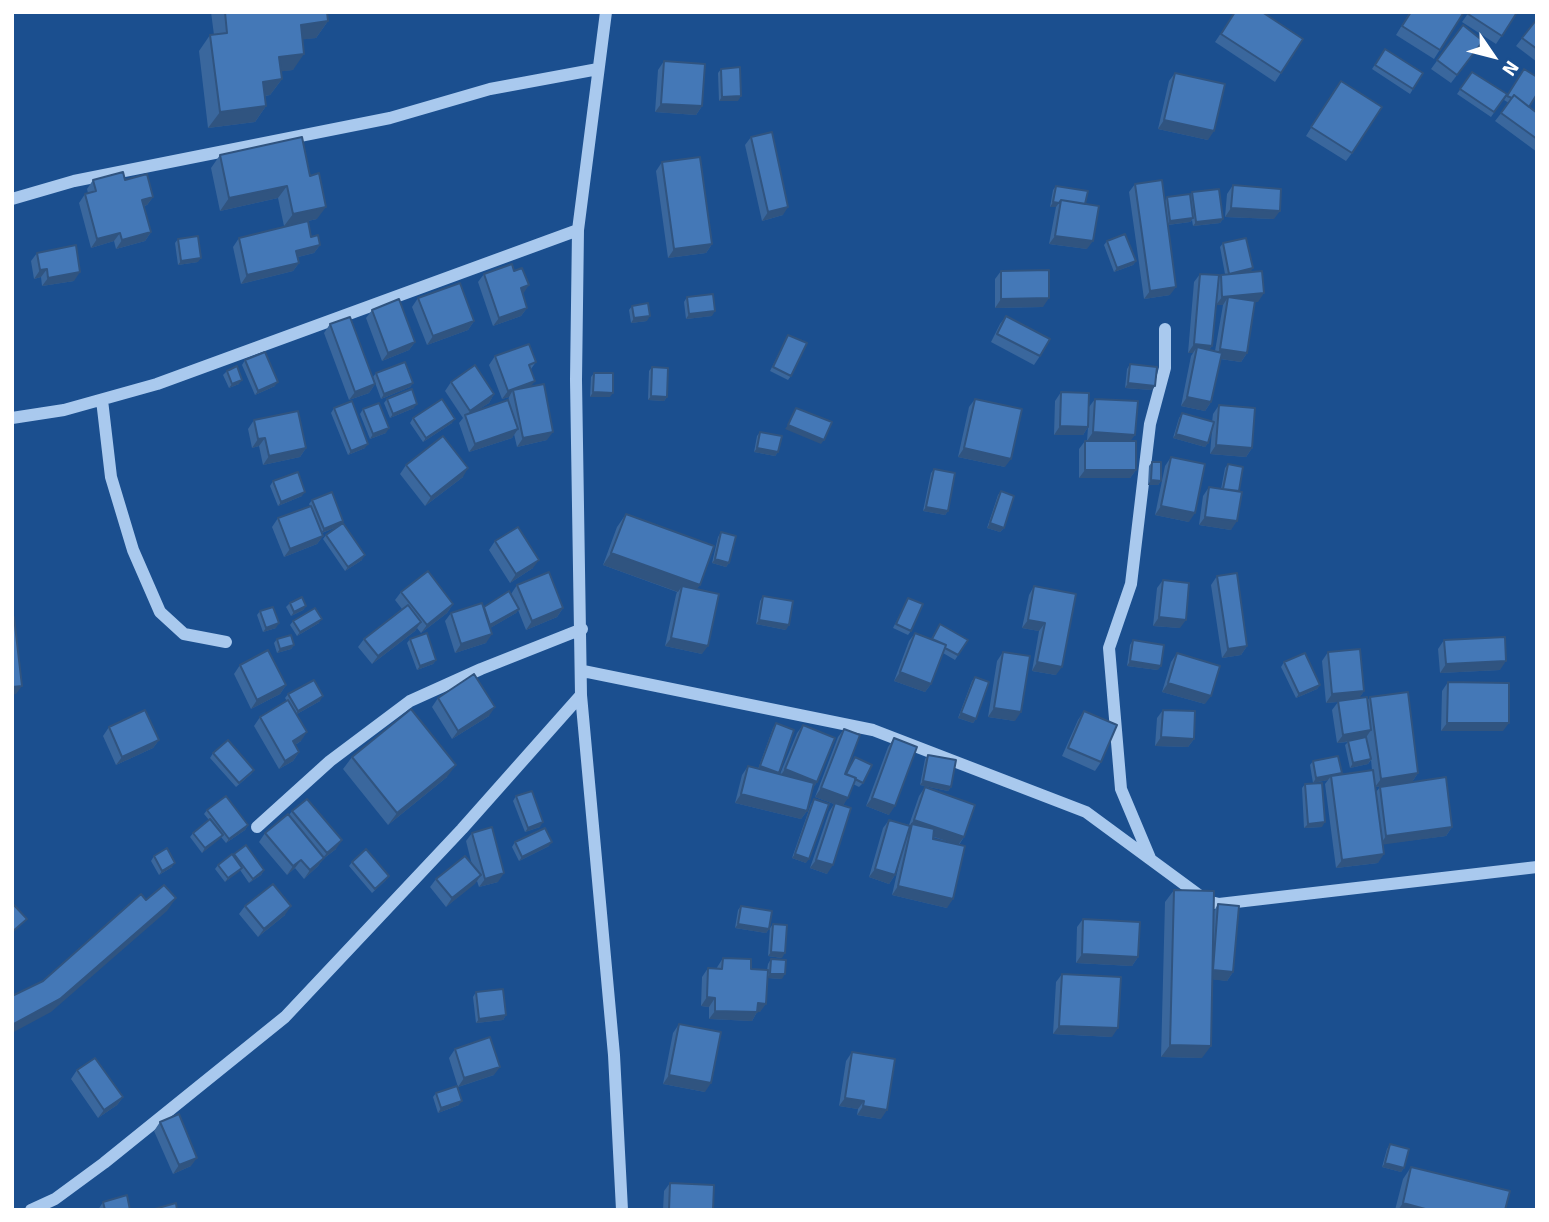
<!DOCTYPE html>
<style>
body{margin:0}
#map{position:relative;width:1549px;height:1222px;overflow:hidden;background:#1b4f8f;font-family:Signika,sans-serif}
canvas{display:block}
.frame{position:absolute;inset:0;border:14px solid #fff;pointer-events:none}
.north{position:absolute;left:1458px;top:21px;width:70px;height:70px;-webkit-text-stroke:5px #1b4f8f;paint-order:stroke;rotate:125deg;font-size:19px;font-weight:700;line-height:28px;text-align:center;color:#fff}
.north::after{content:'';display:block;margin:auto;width:24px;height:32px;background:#fff;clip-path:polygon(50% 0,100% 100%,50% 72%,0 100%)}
</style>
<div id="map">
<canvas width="1549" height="1222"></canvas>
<div class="frame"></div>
<div class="north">N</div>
</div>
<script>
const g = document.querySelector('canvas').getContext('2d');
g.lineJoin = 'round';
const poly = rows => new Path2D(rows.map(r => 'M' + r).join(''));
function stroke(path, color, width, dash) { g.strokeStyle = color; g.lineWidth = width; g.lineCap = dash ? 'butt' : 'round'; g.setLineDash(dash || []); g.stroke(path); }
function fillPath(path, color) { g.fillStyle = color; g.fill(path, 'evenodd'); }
stroke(poly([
 [606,12,578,230,576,380,581,695,614,1055,622,1210],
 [12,199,74,181,390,118,490,89,598,69],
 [102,400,111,477,133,550,160,612,184,634,226,642],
 [12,418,64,410,157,384,578,230],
 [583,671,873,730,1086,812,1207,901,1219,904,1537,867],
 [257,827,330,761,410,701,481,669,582,629],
 [1150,858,1121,789,1109,648,1131,584,1150,424,1165,368,1165,329],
 [31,1210,55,1199,104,1163,285,1017,462,829,581,695]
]), '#a9c9ee', 12);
fillPath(poly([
 [211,12,327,12,328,21,316,38,303,39,293,70,281,71,282,79,270,95,265,96,266,106,255,122,208,128,199,51,210,35,214,35],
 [1235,12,1303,39,1275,82,1215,42],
 [1410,12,1464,12,1434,59,1396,35],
 [1469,12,1516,14,1496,44,1462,22],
 [1537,19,1537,62,1516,46],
 [1463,25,1483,41,1451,83,1431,69],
 [1385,49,1423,73,1410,94,1372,69],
 [664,61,702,106,696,115,655,112,658,70],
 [721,69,738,101,719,101,718,73],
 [1524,69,1529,107,1537,113,1537,152,1495,121,1509,103,1504,100],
 [1472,72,1507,94,1491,117,1457,94],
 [1175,73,1208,140,1158,129,1169,81],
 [1335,89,1352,153,1346,161,1306,136],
 [302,137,317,219,308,221,311,237,320,245,314,253,298,257,299,263,293,271,241,284,233,247,239,238,299,223,284,226,278,198,220,211,211,168,220,155],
 [751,137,783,215,762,221,745,145],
 [662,162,712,244,706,253,668,258,656,171],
 [93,180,125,180,153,197,147,205,144,206,151,232,145,241,116,249,114,241,91,248,79,203,85,194,88,193,87,189],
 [1135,184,1165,201,1167,197,1190,195,1192,192,1223,219,1220,223,1193,226,1192,220,1190,222,1168,225,1170,295,1144,299,1129,192],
 [1233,185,1274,219,1225,217,1227,194],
 [1056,186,1085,204,1087,249,1049,244,1056,207,1050,207,1053,190],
 [178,239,198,262,178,265,175,243],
 [1107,241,1136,261,1133,265,1114,272,1104,245],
 [1223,243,1250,272,1258,302,1255,302,1247,353,1241,362,1220,359,1211,402,1205,411,1181,406,1191,356,1193,353,1188,353,1194,282,1200,274,1218,278,1221,275,1225,274,1220,247],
 [1216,302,1216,305,1223,305,1215,351,1209,350,1212,346],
 [37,253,74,281,42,286,41,277,34,279,31,261],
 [1001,271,1043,307,995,308,995,279],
 [484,274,527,308,521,316,493,326,478,282],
 [687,297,712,316,686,319,684,302],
 [418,298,474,321,468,330,427,345,412,307],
 [632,306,647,321,631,323,629,310],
 [372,310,415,342,409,350,382,361,366,318],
 [1006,316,1040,356,1034,365,991,342,1000,324],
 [330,324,375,384,369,393,349,400,324,333],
 [788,335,791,376,788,380,770,371],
 [495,356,536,362,531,369,531,386,547,440,517,447,514,434,512,438,469,452,459,423,463,418,445,391,451,382,494,394,489,403,476,411,508,401,509,397,502,399,489,365],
 [245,360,275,386,255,395,242,365],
 [1130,364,1155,386,1152,390,1125,388,1127,369],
 [652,367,667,397,664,401,648,400,649,371],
 [227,371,239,384,229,388,223,375],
 [376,373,413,383,410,387,381,399,373,377],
 [594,373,610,397,590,397,591,377],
 [1061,392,1089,407,1095,399,1131,441,1136,470,1130,478,1079,478,1079,449,1085,441,1087,441,1088,427,1083,435,1054,435,1055,401],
 [387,399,414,408,390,418,384,403],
 [975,399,1005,467,958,457,969,407],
 [1219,405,1252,448,1246,457,1210,454,1212,430,1208,443,1205,447,1173,438,1179,418,1182,413,1212,422,1213,414],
 [334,408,365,448,348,455,331,413],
 [363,409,386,433,370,439,360,414],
 [413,418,452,423,423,442,410,423],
 [254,420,306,448,300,457,263,465,259,446,252,448,248,429],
 [760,432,778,452,775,456,754,452,757,436],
 [1171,457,1189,522,1155,515,1165,466],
 [1152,462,1161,481,1158,485,1148,485,1149,466],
 [1228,464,1239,491,1231,530,1199,525,1203,496,1209,487,1221,489,1225,468],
 [406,465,463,477,425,506,400,474],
 [934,469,948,511,945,515,923,511,931,473],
 [273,481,302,496,278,506,270,486],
 [1001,491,1004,528,1000,532,987,528,998,495],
 [312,500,341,525,362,560,345,571,323,539,326,535,339,526,322,533,323,536,317,544,284,557,272,527,278,518,310,506,309,504],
 [626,514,700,585,696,589,702,654,665,646,676,595,677,592,603,565,617,527],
 [721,532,729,563,726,567,712,563,718,537],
 [495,541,533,568,510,583,489,550],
 [1217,576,1247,646,1241,655,1222,658,1211,585],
 [1163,580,1180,628,1153,626,1157,588],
 [517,585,563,608,557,617,526,630,518,610,516,613,490,628,486,643,455,653,445,621,451,613,514,600,511,594],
 [1034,586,1076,594,1056,675,1032,671,1039,631,1022,628,1029,595],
 [401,592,453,604,447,613,421,633,417,628,415,631,372,664,358,647,364,639,402,609,395,600],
 [763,596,786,630,756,624,760,601],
 [908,598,911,631,908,635,893,628],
 [290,603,306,606,303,610,291,616,286,607],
 [260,611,276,628,263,632,257,615],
 [293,621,319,623,297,636,290,625],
 [940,624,968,640,955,660,943,653,931,684,925,692,894,681,909,641,915,633,931,639],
 [277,639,294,645,291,649,277,653,274,643],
 [410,639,436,660,433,664,417,670,407,643],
 [1133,640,1158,670,1127,666,1130,645],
 [1444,640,1500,670,1440,673,1438,649],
 [1003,652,1015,721,988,717,997,661],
 [1328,652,1364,691,1359,698,1367,701,1370,697,1418,773,1412,782,1375,787,1376,792,1380,787,1452,827,1446,836,1382,844,1378,863,1336,868,1325,784,1328,780,1313,783,1310,765,1313,761,1341,774,1372,770,1371,760,1368,764,1350,768,1345,745,1348,742,1337,743,1332,710,1338,702,1326,703,1322,661],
 [1177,653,1205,704,1162,692,1171,662],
 [1284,662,1320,685,1317,689,1296,698,1281,667],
 [240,665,286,685,280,694,251,709,234,674],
 [975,677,976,719,973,723,958,718,972,681],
 [1448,682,1503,731,1441,731,1442,691],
 [288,694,320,701,297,714,301,741,295,745,299,752,293,761,279,769,254,726,260,717,287,701,285,698],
 [438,698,489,716,452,739,432,707],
 [1163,710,1194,739,1188,747,1155,746,1157,718],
 [1084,711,1101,762,1095,771,1062,756,1078,720],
 [776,723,778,774,780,774,797,733,803,725,817,782,812,789,807,811,801,819,735,803,742,775,748,766,758,769,773,728],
 [109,727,159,740,153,748,116,765,103,736],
 [844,729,845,774,855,757,863,783,859,787,853,784,843,806,827,874,810,868,829,812,834,804,815,797,838,737],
 [894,738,889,815,866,806,888,747],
 [213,753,254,770,251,774,236,787,210,758],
 [928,755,951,787,948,791,920,785,925,759],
 [352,757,447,777,388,825,343,769],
 [1305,784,1322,827,1304,828,1302,788],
 [925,787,964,837,959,845,947,908,892,895,901,855,895,875,889,884,869,877,883,828,889,820,909,825,919,796],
 [933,837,955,844,933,839],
 [516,796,540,827,525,832,513,801],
 [814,799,806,863,792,858,811,804],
 [207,810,248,825,245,830,226,843,221,837,202,853,190,837,193,833,209,820,204,814],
 [292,811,336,849,323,859,318,866,304,879,295,868,287,875,259,842,265,833,289,815],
 [472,833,498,882,479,887,477,881,446,907,430,887,436,879,472,865,466,841],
 [515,842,549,846,519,861,512,847],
 [234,854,264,870,261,875,249,883,240,870,225,882,215,869,218,865],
 [154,856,172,867,159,875,151,861],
 [352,862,386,880,372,893,349,866],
 [1174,890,1214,911,1218,904,1233,972,1227,981,1212,979,1202,1058,1161,1057,1165,902],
 [245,906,285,915,258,937,239,914],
 [741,906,769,929,766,933,735,928,738,910],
 [1083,919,1138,957,1132,966,1076,963,1077,927],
 [773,924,782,958,768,956,770,928],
 [723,958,751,969,767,970,768,964,771,959,782,979,768,978,760,1012,757,1012,752,1021,709,1019,709,1007,701,1006,702,977,708,968,716,969],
 [1062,974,1112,1037,1053,1034,1056,982],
 [476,992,506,1015,503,1020,476,1023,473,997],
 [679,1024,705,1092,663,1084,673,1033],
 [455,1049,494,1075,458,1087,449,1058],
 [852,1052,881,1119,857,1115,858,1109,839,1106,846,1061],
 [77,1070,123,1097,117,1105,98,1118,71,1079],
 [436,1093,459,1105,438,1113,433,1097],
 [160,1122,191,1166,173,1174,154,1131],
 [1390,1144,1404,1168,1401,1172,1382,1167,1387,1149],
 [1411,1167,1505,1210,1395,1210,1403,1179],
 [670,1183,713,1210,663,1210,664,1191],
 [103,1202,130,1210,98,1210]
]), '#3a679d');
fillPath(poly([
 [328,21,316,38,289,41,301,25],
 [304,54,293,70,268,73,279,57],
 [282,79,270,95,252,98,263,82],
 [741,96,738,101,719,101,722,97],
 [661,104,702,106,696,115,655,112],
 [266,106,255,122,208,128,220,112],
 [1164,120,1214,131,1208,140,1158,129],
 [287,186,278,198,220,211,229,198],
 [153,197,147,205,136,208,142,200],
 [1053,202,1059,203,1056,207,1050,207],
 [326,207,317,219,284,226,293,214],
 [788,207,783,215,762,221,768,212],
 [1231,208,1280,211,1274,219,1225,217],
 [1193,218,1190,222,1167,225,1170,221],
 [1223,219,1220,223,1193,226,1196,222],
 [151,232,145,241,116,249,122,240],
 [120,233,114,241,91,248,97,239],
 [1055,236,1093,241,1087,249,1049,244],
 [712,244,706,253,668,258,674,249],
 [320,245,314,253,290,259,296,251],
 [201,258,198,262,178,265,181,261],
 [1136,261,1133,265,1114,272,1117,268],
 [299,263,293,271,241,284,247,275],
 [1253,268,1250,273,1229,274],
 [47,269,41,277,34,279,40,270],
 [80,272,74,281,42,286,48,278],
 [529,285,523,294,521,288],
 [1176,287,1170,295,1144,299,1150,291],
 [1264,293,1258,302,1227,304,1228,297,1223,305,1216,305,1222,297],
 [1049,298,1043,307,995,308,1001,299],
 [527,308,521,316,493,326,499,318],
 [715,311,712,316,686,319,689,314],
 [650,316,647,321,631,323,634,318],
 [474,321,468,330,427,345,433,336],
 [415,342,409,350,382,361,388,353],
 [1194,344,1212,346,1206,354,1197,347,1193,353,1188,353],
 [1220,349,1247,353,1241,362,1214,358],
 [242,380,239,384,229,388,232,384],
 [535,381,529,389,513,390,509,397,502,399,508,391],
 [278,382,275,386,255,395,258,391],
 [413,383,410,387,381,399,384,394],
 [1128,383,1155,386,1152,390,1125,388],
 [375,384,369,393,349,400,355,392],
 [593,392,613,393,610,397,590,397],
 [494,394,489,403,466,418,470,411],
 [651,396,667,397,664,401,648,400],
 [1187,397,1211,402,1205,411,1181,406],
 [417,404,414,408,390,418,393,414],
 [455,419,452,423,423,442,426,438],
 [788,425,824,440,821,444,785,429],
 [1060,426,1088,427,1083,435,1054,435],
 [389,428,386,433,370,439,373,434],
 [518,429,512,438,469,452,475,444],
 [553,432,547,440,517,447,523,438],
 [1093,432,1135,435,1129,443,1087,441],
 [1176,434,1208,443,1205,447,1173,438],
 [265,438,259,446,252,448,258,439],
 [368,444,365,448,348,455,351,451],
 [1216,445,1252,448,1246,457,1210,454],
 [306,448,300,457,263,465,269,456],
 [757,448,778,452,775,456,754,452],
 [964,448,1011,459,1005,467,958,457],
 [468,468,463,477,425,506,431,497],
 [1085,470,1136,470,1130,478,1079,478],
 [1151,480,1161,481,1158,485,1148,485],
 [305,492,302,496,278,506,281,502],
 [1161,506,1195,513,1189,522,1155,515],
 [926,507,948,511,945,515,923,511],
 [1205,517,1237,521,1231,530,1199,525],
 [343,521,340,526,321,533,324,529],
 [990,523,1004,528,1000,532,987,528],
 [323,536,317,544,284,557,290,549],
 [611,553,700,585,691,597,682,586,678,592,603,565],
 [365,555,362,560,345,571,348,567],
 [715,559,729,563,726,567,712,563],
 [539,560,533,568,510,583,516,574],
 [453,604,447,613,421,633,427,625],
 [306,606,303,610,291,616,294,612],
 [563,608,557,617,526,630,532,621],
 [519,609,516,613,487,630,490,625],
 [1159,617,1186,620,1180,628,1153,626],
 [322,619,319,623,297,636,300,632],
 [759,620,789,625,786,630,756,624],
 [1028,620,1045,623,1039,631,1022,628],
 [421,622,415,631,372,664,378,656],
 [279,623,276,628,263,632,266,628],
 [492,634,486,643,455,653,461,644],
 [671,638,708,646,702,654,665,646],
 [294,645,291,649,277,653,280,649],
 [1247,646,1241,655,1222,658,1228,649],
 [436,660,433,664,417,670,420,666],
 [1130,661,1161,666,1158,670,1127,666],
 [1506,661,1500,670,1440,673,1446,664],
 [1037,662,1062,667,1056,675,1032,671],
 [900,672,931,684,925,692,894,681],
 [1168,683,1211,696,1205,704,1162,692],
 [286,685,280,694,251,709,257,700],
 [1320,685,1317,689,1296,698,1299,694],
 [22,686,16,694,12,695,12,687],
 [1364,691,1358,700,1326,703,1332,694],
 [323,696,320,701,295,715,298,711],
 [495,707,489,716,452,739,458,731],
 [994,708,1021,712,1015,721,988,717],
 [961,713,976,719,973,723,958,718],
 [1447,723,1509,723,1503,731,1441,731],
 [1371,730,1365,739,1337,743,1343,735],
 [307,732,301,741,287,750,293,741],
 [1161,737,1194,739,1188,747,1155,746],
 [159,740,153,748,116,765,122,757],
 [299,752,293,761,279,769,285,761],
 [1371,759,1368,764,1350,768,1353,763],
 [456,765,447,777,388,825,397,813],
 [760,766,779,773,776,777,757,771],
 [785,769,817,782,811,791,779,778],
 [1342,773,1331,776,1328,780,1313,783,1316,778],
 [1418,773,1412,782,1375,787,1381,779],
 [923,781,951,787,948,791,920,785],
 [821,788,848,798,842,807,815,797],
 [741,794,807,811,801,819,735,803],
 [872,798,895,806,889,815,866,806],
 [914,820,964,837,958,845,911,829,912,824,909,829,908,828],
 [543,822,540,827,525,832,528,828],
 [1325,822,1322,827,1304,828,1308,824],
 [248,825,245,830,226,843,229,839],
 [1452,827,1446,836,1380,845,1386,836],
 [223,835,220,839,202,853,205,848],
 [342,840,336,849,323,859,318,866,304,879,310,870,321,860,327,853],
 [552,842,549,846,519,861,522,857],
 [795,854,809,859,806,863,792,858],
 [1384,854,1378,863,1336,868,1342,860],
 [301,860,295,868,287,875,293,866],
 [816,860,833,865,827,874,810,868],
 [175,863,172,867,159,875,162,871],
 [242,868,239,872,225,882,228,878],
 [875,869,895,875,889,884,869,877],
 [264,870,261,875,249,883,253,879],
 [504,873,498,882,479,887,485,879],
 [481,875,475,884,446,907,452,898],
 [898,886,953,899,947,908,892,895],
 [176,898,167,911,51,1012,12,1033,12,1025],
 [291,906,285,915,258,937,264,929],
 [738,924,769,929,766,933,735,928],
 [771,952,785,953,782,958,768,956],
 [1082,954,1138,957,1132,966,1076,963],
 [1213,970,1233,972,1227,981,1207,979],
 [770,974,785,974,782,979,767,978],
 [707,997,715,998,709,1007,701,1006],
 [758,1003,766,1004,760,1012,752,1012],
 [715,1011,757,1012,752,1021,709,1019],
 [506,1015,503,1020,476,1023,479,1019],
 [1059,1026,1118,1028,1112,1037,1053,1034],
 [1170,1045,1211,1046,1202,1058,1161,1057],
 [500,1067,494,1075,458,1087,464,1078],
 [669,1075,711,1083,705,1092,663,1084],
 [123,1097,117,1105,98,1118,104,1110],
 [845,1098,864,1101,858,1109,839,1106],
 [462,1101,459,1105,438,1113,441,1108],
 [863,1106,887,1110,881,1119,857,1115],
 [197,1158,191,1166,173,1174,179,1165],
 [1385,1163,1404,1168,1401,1172,1382,1167],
 [1403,1203,1429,1210,1398,1210]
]), '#305480');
const building = poly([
 [225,12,327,12,328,21,301,25,304,54,279,57,282,79,263,82,266,106,220,112,210,35,227,33,225,12],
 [1235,12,1262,12,1303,39,1281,73,1221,34,1235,12],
 [1411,12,1464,12,1440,50,1402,26,1411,12],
 [1469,12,1514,12,1516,14,1502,36,1468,14,1469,12],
 [1537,19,1537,49,1522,38,1537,19],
 [1463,25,1483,41,1457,75,1437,60,1463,25],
 [1385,49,1423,73,1413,89,1375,65,1385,49],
 [664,61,705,64,702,106,661,104,664,61],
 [740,67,741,96,722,97,721,69,740,67],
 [1524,69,1537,77,1537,94,1529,107,1514,95,1512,98,1507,96,1524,69],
 [1472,72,1507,94,1494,112,1460,89,1472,72],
 [1175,73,1225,84,1214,131,1164,120,1175,73],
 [1341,81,1382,107,1352,153,1311,127,1341,81],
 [1514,95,1537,113,1537,139,1501,113,1514,95],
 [772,132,788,207,768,212,751,137,772,132],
 [302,137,310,176,319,173,326,207,293,214,287,186,229,198,220,155,302,137],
 [700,157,712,244,674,249,662,162,700,157],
 [123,172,125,180,147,174,153,197,142,200,151,232,122,240,120,233,97,239,85,194,96,191,93,180,123,172],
 [1162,180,1176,287,1150,291,1135,184,1162,180],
 [1233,185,1281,189,1280,211,1231,208,1233,185],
 [1056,186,1088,191,1085,204,1061,200,1059,203,1053,202,1056,186],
 [1219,189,1223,219,1196,222,1192,192,1219,189],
 [1190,194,1193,218,1170,221,1167,197,1190,194],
 [1061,200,1099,206,1093,241,1055,236,1061,200],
 [308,221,311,237,318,235,320,245,296,251,299,263,247,275,239,238,308,221],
 [1125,234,1136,261,1117,268,1107,241,1125,234],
 [198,236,201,258,181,261,178,239,198,236],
 [1246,238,1253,268,1229,274,1223,243,1246,238],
 [76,245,80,272,48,278,47,269,40,270,37,253,76,245],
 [512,264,514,271,522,268,529,285,521,288,527,308,499,318,484,274,512,264],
 [1049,270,1049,298,1001,299,1001,271,1049,270],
 [1262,271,1264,293,1222,297,1221,275,1262,271],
 [1200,274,1219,275,1212,346,1194,344,1200,274],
 [460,283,474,321,433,336,418,298,460,283],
 [713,294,715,311,689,314,687,297,713,294],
 [1228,297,1255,301,1247,353,1220,349,1228,297],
 [399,299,415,342,388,353,372,310,399,299],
 [648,303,650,316,634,318,632,306,648,303],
 [1006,316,1050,339,1040,356,997,334,1006,316],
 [350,317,375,384,355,392,330,324,350,317],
 [788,335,807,343,791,376,773,367,788,335],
 [529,344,536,362,529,365,535,381,508,391,495,356,529,344],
 [1197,347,1222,353,1211,402,1187,397,1197,347],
 [265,352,278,382,258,391,245,360,265,352],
 [405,362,413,383,384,394,376,373,405,362],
 [1130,364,1157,367,1155,386,1128,383,1130,364],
 [475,365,494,394,470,411,451,382,475,365],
 [237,366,242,380,232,384,227,371,237,366],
 [652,367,668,368,667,397,651,396,652,367],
 [594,373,613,373,613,393,593,392,594,373],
 [544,384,553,432,523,438,513,390,544,384],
 [412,389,417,404,393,414,387,399,412,389],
 [1061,392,1089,393,1088,427,1060,426,1061,392],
 [442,399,455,419,426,438,413,418,442,399],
 [975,399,1022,409,1011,459,964,448,975,399],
 [1095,399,1138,401,1135,435,1093,432,1095,399],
 [508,400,518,429,475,444,465,415,508,400],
 [352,401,368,444,351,451,334,408,352,401],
 [379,403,389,428,373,434,363,409,379,403],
 [1219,405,1255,408,1252,448,1216,445,1219,405],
 [796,408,832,422,824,440,788,425,796,408],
 [298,411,306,448,269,456,265,438,258,439,254,420,298,411],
 [1182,413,1214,422,1208,443,1176,434,1182,413],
 [760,432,782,436,778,452,757,448,760,432],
 [443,436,468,468,431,497,406,465,443,436],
 [1085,441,1136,441,1136,470,1085,470,1085,441],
 [1171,457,1205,464,1195,513,1161,506,1171,457],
 [1152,462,1161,462,1161,481,1151,480,1152,462],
 [1228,464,1243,467,1239,491,1223,489,1228,464],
 [934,469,955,473,948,511,926,507,934,469],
 [298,472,305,492,281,502,273,481,298,472],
 [1209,487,1242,492,1237,521,1205,517,1209,487],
 [1001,491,1014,496,1004,528,990,523,1001,491],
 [332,492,343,521,324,529,312,500,332,492],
 [311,506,323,536,290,549,278,518,311,506],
 [626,514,714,546,700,585,611,553,626,514],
 [343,523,365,555,348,567,326,535,343,523],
 [518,527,539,560,516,574,495,541,518,527],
 [721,532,736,536,729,563,715,559,721,532],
 [428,571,453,604,427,625,401,592,428,571],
 [549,572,563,608,532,621,517,585,549,572],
 [1237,573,1247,646,1228,649,1217,576,1237,573],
 [1163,580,1189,583,1186,620,1159,617,1163,580],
 [682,586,719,594,708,646,671,638,682,586],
 [1034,586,1076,594,1062,667,1037,662,1045,623,1028,620,1034,586],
 [509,591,519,609,490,625,484,607,509,591],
 [763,596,793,601,789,625,759,620,763,596],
 [302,597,306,606,294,612,290,603,302,597],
 [908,598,923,604,911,631,896,624,908,598],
 [482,603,492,634,461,644,451,613,482,603],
 [408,605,421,622,378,656,364,639,408,605],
 [273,607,279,623,266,628,260,611,273,607],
 [315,608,322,619,300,632,293,621,315,608],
 [12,617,14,617,22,686,12,687,12,617],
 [940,624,968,640,958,655,945,648,946,645,932,639,940,624],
 [427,633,436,660,420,666,410,639,427,633],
 [915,633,946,645,931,684,900,672,915,633],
 [291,635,294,645,280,649,277,639,291,635],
 [1505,637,1506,661,1446,664,1444,640,1505,637],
 [1133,640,1164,645,1161,666,1130,661,1133,640],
 [1360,649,1364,691,1332,694,1328,652,1360,649],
 [268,650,286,685,257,700,240,665,268,650],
 [1003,652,1030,656,1021,712,994,708,1003,652],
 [1177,653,1220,666,1211,696,1168,683,1177,653],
 [1305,653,1320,685,1299,694,1284,662,1305,653],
 [474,674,495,707,458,731,438,698,474,674],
 [975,677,989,682,976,719,961,713,975,677],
 [314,680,323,696,298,711,288,694,314,680],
 [1448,682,1509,683,1509,723,1447,723,1448,682],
 [1408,692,1418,773,1381,779,1370,697,1408,692],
 [1367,697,1371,730,1343,735,1338,701,1367,697],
 [288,700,307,732,293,741,299,752,285,761,260,717,288,700],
 [411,709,456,765,397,813,352,757,411,709],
 [145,710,159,740,122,757,109,727,145,710],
 [1163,710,1195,711,1194,739,1161,737,1163,710],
 [1084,711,1117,725,1101,762,1068,748,1084,711],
 [776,723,794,730,779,773,760,766,776,723],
 [803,725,835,738,817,782,785,769,803,725],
 [844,729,860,735,845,774,856,778,848,798,821,788,844,729],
 [1366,737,1371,759,1353,763,1348,741,1366,737],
 [894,738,917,747,895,806,872,798,894,738],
 [228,740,254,770,239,783,213,753,228,740],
 [928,755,956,760,951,787,923,781,928,755],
 [1338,756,1342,773,1316,778,1313,761,1338,756],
 [855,757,872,765,863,783,855,779,856,778,846,774,855,757],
 [748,766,814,783,807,811,741,794,748,766],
 [1373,770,1384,854,1342,860,1331,776,1373,770],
 [1446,777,1452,827,1386,836,1380,787,1446,777],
 [1322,783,1325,822,1308,824,1305,784,1322,783],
 [925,787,975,805,964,837,914,820,925,787],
 [532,791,543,822,528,828,516,796,532,791],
 [226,796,248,825,229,839,207,810,226,796],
 [307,799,342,840,327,853,292,811,307,799],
 [814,799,829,804,809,859,795,854,814,799],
 [835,803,851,808,833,865,816,860,835,803],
 [288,814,324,858,310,870,301,860,293,866,265,833,288,814],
 [210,819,223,835,205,848,193,833,210,819],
 [889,820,910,826,895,875,875,869,889,820],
 [912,824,934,829,933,839,965,846,953,899,898,886,912,824],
 [492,827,504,873,485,879,472,833,492,827],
 [545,828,552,842,522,857,515,842,545,828],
 [246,845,264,870,253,879,234,854,246,845],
 [167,848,175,863,162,871,154,856,167,848],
 [366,849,389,876,375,889,352,862,366,849],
 [232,854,242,868,228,878,218,865,232,854],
 [465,856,481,875,452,898,436,879,465,856],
 [273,884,291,906,264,929,245,906,273,884],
 [164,885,176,898,60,999,12,1025,12,996,43,981,141,894,146,900,164,885],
 [1174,890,1214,891,1211,1046,1170,1045,1174,890],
 [12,903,27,919,12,932,12,903],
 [1218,904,1239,906,1233,972,1213,970,1218,904],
 [741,906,772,911,769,929,738,924,741,906],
 [1083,919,1140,922,1138,957,1082,954,1083,919],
 [773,924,787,925,785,953,771,952,773,924],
 [723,958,751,959,751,969,768,970,766,1004,758,1003,757,1012,715,1011,715,998,707,997,708,968,722,969,723,958],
 [771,959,786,960,785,974,770,974,771,959],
 [1062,974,1121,977,1118,1028,1059,1026,1062,974],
 [503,989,506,1015,479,1019,476,992,503,989],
 [679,1024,721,1032,711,1083,669,1075,679,1024],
 [490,1037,500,1067,464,1078,455,1049,490,1037],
 [852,1052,895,1059,887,1110,863,1106,864,1101,845,1098,852,1052],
 [95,1058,123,1097,104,1110,77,1070,95,1058],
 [457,1086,462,1101,441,1108,436,1093,457,1086],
 [179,1114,197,1158,179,1165,160,1122,179,1114],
 [1390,1144,1409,1149,1404,1168,1385,1163,1390,1144],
 [1411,1167,1510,1191,1505,1210,1429,1210,1403,1203,1411,1167],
 [670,1183,714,1185,713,1210,669,1210,670,1183],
 [127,1195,130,1210,105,1210,103,1202,127,1195],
 [176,1203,177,1210,151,1210,176,1203]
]);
fillPath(building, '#4478b7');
stroke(building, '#305480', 2);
</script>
